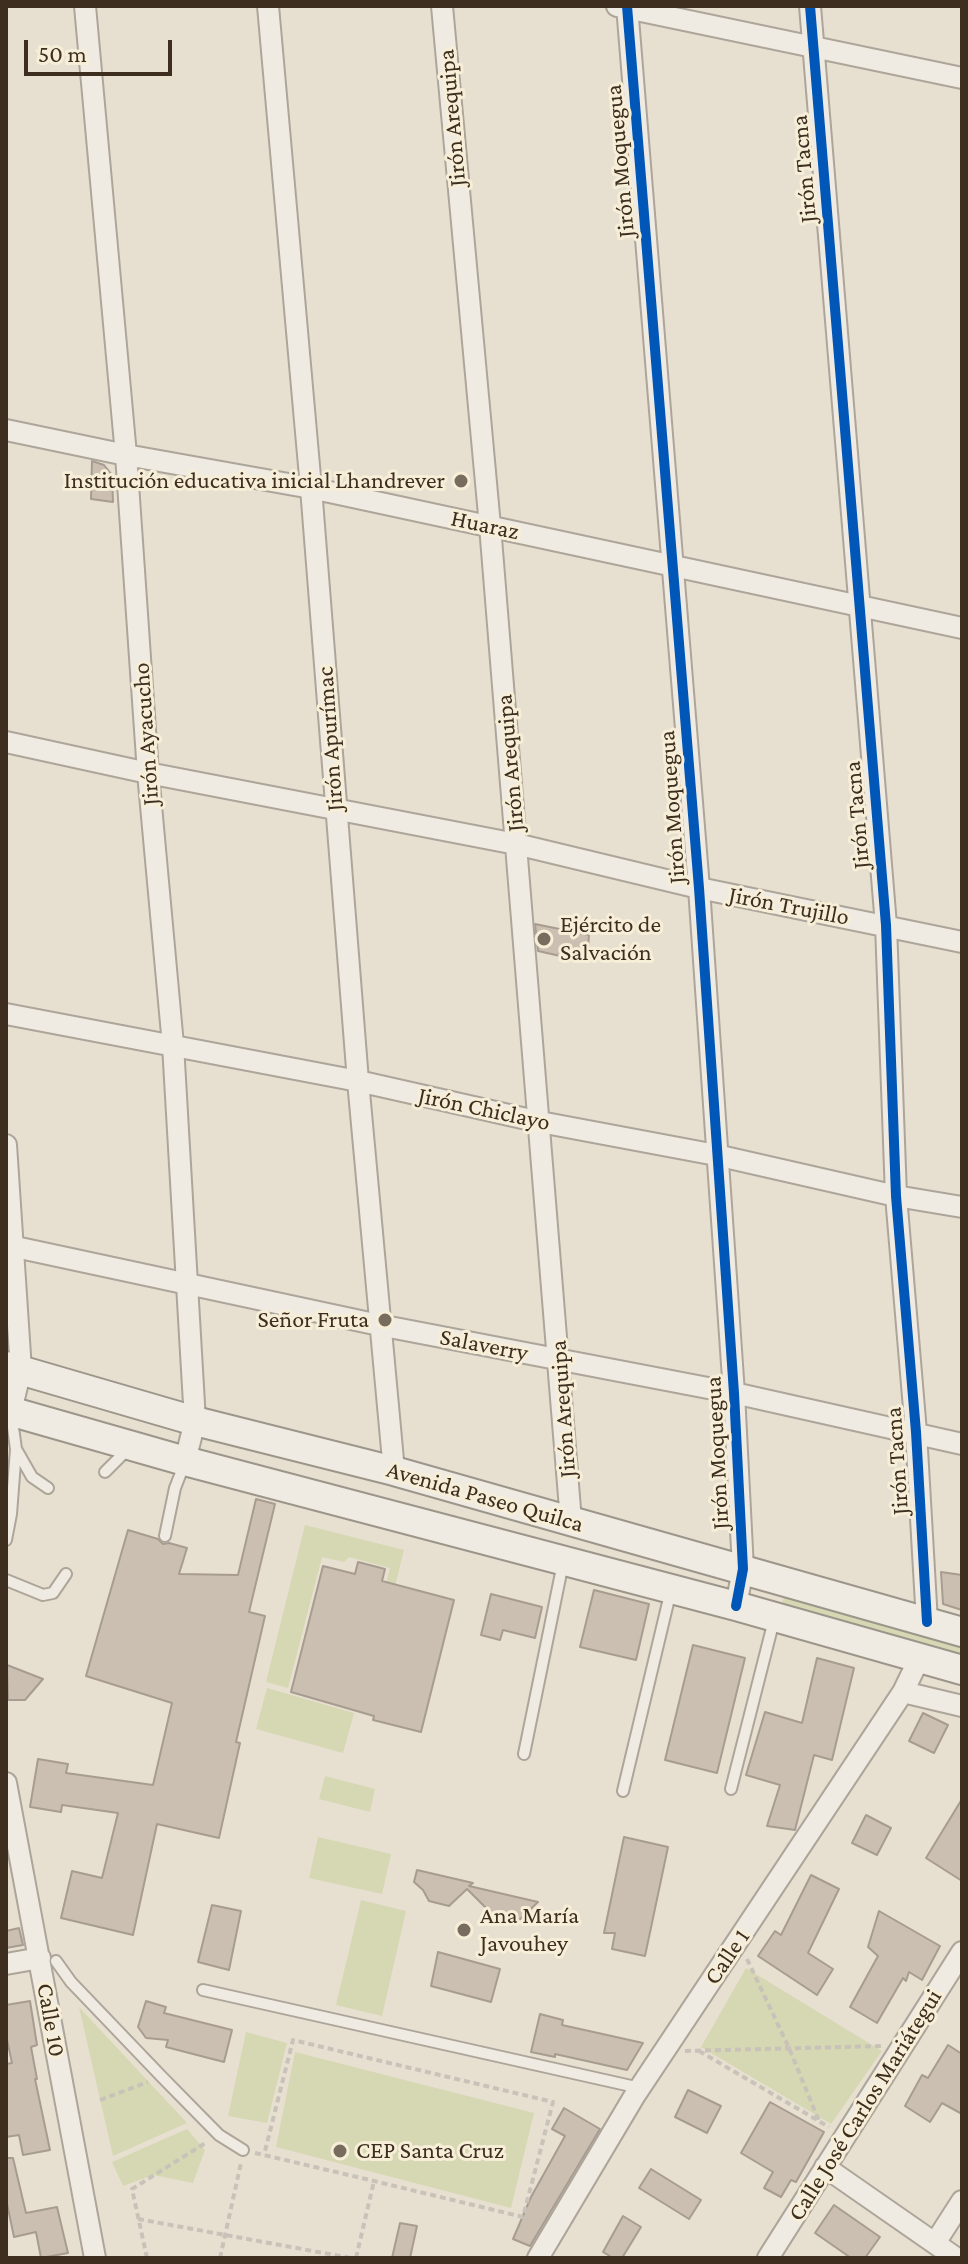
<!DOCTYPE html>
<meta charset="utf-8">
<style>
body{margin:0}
#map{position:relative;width:968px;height:2264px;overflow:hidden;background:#e7e0d1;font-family:"Crimson Pro",serif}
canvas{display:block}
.frame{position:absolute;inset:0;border:8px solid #3d2e20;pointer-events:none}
.scale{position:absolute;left:24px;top:40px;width:148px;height:36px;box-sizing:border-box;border:4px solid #3d2e20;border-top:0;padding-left:10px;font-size:24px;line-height:28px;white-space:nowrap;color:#3d2e20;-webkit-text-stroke:6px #f7eed8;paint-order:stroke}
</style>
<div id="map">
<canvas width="968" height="2264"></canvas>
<div class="frame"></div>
<div class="scale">50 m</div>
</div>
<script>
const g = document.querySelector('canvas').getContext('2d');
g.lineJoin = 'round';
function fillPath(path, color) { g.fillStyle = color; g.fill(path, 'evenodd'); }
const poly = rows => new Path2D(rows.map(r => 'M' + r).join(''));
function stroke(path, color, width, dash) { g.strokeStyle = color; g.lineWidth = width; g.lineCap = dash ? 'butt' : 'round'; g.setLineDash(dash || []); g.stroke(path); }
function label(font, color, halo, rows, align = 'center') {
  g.font = font + ' "Crimson Pro",serif'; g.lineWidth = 6; g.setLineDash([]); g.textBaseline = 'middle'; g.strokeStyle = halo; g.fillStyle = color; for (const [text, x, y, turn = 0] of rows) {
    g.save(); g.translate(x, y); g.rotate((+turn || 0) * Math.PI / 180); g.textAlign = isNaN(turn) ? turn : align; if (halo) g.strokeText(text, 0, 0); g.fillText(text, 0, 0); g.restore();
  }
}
fillPath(poly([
 [305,1525,404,1550,370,1685,361,1682,390,1568,349,1557,344,1562,322,1557,288,1688,266,1682],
 [785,1592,962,1639,962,1657,781,1609],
 [267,1688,354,1713,343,1753,256,1729],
 [325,1776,375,1789,370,1812,319,1799],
 [318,1837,391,1854,382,1894,309,1878],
 [361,1900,406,1911,382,2016,336,2005],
 [746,1968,882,2051,831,2124,701,2047],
 [79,2007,187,2123,113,2156],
 [246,2032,287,2043,267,2123,228,2116],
 [295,2052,534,2113,511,2208,276,2147],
 [187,2129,205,2150,193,2183,153,2175,123,2186,112,2162]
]), '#d6d7b3');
const building = poly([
 [92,461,104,465,112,475,113,502,91,499,92,461],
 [535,924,589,935,587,962,538,951,535,924],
 [256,1499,275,1504,249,1612,265,1616,236,1742,240,1743,219,1838,157,1824,133,1935,61,1918,72,1871,102,1878,118,1813,62,1805,61,1812,30,1807,38,1759,68,1764,66,1773,153,1785,172,1703,86,1676,128,1530,158,1539,163,1544,169,1543,187,1548,179,1574,238,1575,256,1499],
 [358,1562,385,1569,382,1581,454,1600,421,1732,373,1720,374,1716,291,1692,323,1566,355,1574,358,1562],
 [941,1572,962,1575,962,1610,943,1604,941,1572],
 [594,1590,649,1604,636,1660,580,1647,594,1590],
 [491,1594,542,1607,535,1638,503,1630,500,1640,481,1635,491,1594],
 [693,1645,745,1658,717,1773,665,1760,693,1645],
 [817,1658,854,1668,832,1760,814,1755,795,1830,767,1826,780,1785,746,1775,765,1712,802,1723,817,1658],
 [7,1665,43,1679,25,1700,8,1700,7,1665],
 [923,1713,948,1725,934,1753,909,1741,923,1713],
 [962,1799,962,1881,926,1858,962,1799],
 [866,1815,891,1828,877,1855,852,1843,866,1815],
 [624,1837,668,1847,645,1956,612,1949,615,1933,604,1933,624,1837],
 [417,1870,473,1883,469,1886,538,1902,514,1925,493,1920,487,1909,467,1889,449,1906,429,1901,423,1890,414,1882,417,1870],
 [811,1875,839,1889,808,1953,833,1969,817,1995,758,1956,775,1931,781,1935,811,1875],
 [212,1905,241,1911,229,1970,198,1962,212,1905],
 [879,1911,940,1946,922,1980,909,1972,906,1981,903,1978,877,2023,850,2007,878,1956,868,1947,879,1911],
 [19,1928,23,1945,6,1948,6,1931,19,1928],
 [438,1952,500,1969,491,2002,431,1986,438,1952],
 [30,2001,37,2045,31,2047,37,2079,35,2079,50,2150,23,2155,19,2135,6,2137,6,2064,12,2063,6,2035,6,2005,30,2001],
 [146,2001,166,2007,164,2013,232,2030,224,2062,166,2047,168,2040,146,2038,138,2027,146,2001],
 [540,2014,563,2020,562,2025,643,2043,627,2070,555,2054,555,2057,531,2052,540,2014],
 [948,2045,962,2054,962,2114,942,2103,930,2122,905,2106,922,2075,928,2078,948,2045],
 [688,2090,721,2106,707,2133,675,2117,688,2090],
 [770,2102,824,2132,796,2182,791,2180,781,2197,764,2188,773,2172,741,2153,770,2102],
 [564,2108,600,2129,530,2246,513,2239,531,2197,565,2136,552,2129,564,2108],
 [6,2158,13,2158,26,2213,57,2207,68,2253,41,2258,36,2232,14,2237,6,2199,6,2158],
 [651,2169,701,2200,689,2219,639,2188,651,2169],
 [834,2205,880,2237,865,2258,851,2258,815,2233,834,2205],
 [623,2216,641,2227,622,2258,613,2258,603,2252,623,2216],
 [400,2223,417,2226,410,2258,392,2258,400,2223]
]);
fillPath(building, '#cbbfb2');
stroke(building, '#a89c90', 2);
const service = poly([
 [11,1413,16,1449,32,1477,48,1488],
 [105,1472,129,1448],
 [11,1514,16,1449],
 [165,1536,175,1488,184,1465],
 [6,1540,11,1514,9,1511],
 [6,1580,43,1595,53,1593,66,1574],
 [524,1754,563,1563],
 [731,1789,774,1620],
 [623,1791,671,1590],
 [56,1961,71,1982,161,2076,219,2135,243,2150],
 [203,1990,640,2088]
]);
const minor = poly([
 [85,6,126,455,148,773,173,1045,195,1421,185,1461],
 [268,6,311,488,358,1081,394,1471],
 [442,6,490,526,571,1521],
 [617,6,962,78],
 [627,6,699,888,734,1393,743,1569,736,1606],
 [810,6,886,925,896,1196,916,1432,927,1622],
 [6,430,126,455,311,488,962,628],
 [6,742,148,773,516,844,699,888,962,942],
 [6,1014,358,1081,540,1122,716,1155,896,1196,962,1207],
 [6,1145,21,1370,11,1411],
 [6,1245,379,1325,734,1393,962,1444],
 [903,1692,962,1706],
 [6,1783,95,2258],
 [6,1964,40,1958],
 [825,2167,956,2258],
 [935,2243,962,2201],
 [538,2258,635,2095,903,1692,919,1659],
 [768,2258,962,1952]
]);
const secondary = poly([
 [6,1366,195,1421,394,1471,962,1632],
 [6,1410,185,1461,736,1606,962,1670]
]);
stroke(service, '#ada599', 14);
stroke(minor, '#ada599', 24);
stroke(secondary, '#9c958a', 32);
stroke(poly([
 [747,1959,789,2048,819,2121],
 [685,2051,881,2046],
 [699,2051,829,2127],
 [100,2100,148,2082],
 [255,2153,264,2155,374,2181,523,2217,553,2102,293,2040,264,2155],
 [138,2219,351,2258],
 [147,2258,132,2189,207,2142],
 [220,2258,241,2163],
 [356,2258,374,2181]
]), '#c8c2b9', 4, [6, 4]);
stroke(service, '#efebe3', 10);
stroke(minor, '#efebe3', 20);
stroke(secondary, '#efebe3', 28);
stroke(poly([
 [627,6,699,888,734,1393,743,1569,736,1606],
 [810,6,886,925,896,1196,916,1432,927,1622]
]), '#0057b8', 10);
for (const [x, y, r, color] of [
 [461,481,8,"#786c5e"],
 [544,939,8,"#786c5e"],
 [385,1320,8,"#786c5e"],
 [464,1930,8,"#786c5e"],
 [340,2151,8,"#786c5e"]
]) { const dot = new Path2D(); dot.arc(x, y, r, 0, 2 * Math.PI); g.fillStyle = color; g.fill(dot); stroke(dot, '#f7eed8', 3); }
label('24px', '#3d2e20', '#f7eed8', [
 ["Jirón Arequipa",452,118,-95],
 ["Jirón Moquegua",620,161,-95],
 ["Jirón Tacna",804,169,-95],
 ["Huaraz",485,525,12],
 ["Jirón Ayacucho",146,734,-94],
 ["Jirón Apurímac",330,739,-94],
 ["Jirón Arequipa",510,763,-95],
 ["Jirón Moquegua",672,807,-94],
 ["Jirón Tacna",857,815,-95],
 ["Jirón Trujillo",789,906,11],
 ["Jirón Chiclayo",484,1109,12],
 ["Salaverry",484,1345,11],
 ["Jirón Arequipa",563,1409,-94],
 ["Jirón Moquegua",717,1453,-93],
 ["Jirón Tacna",897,1461,-94],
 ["Avenida Paseo Quilca",485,1497,16],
 ["Calle 1",727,1957,-56],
 ["Calle 10",51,2020,80],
 ["Calle José Carlos Mariátegui",865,2105,-58]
]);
label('24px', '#3d2e20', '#f7eed8', [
 ["Institución educativa inicial Lhandrever",445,481,"right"],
 ["Ejército de",560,925],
 ["Salvación",560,953],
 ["Señor Fruta",369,1320,"right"],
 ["Ana María",480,1916],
 ["Javouhey",480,1944],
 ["CEP Santa Cruz",356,2151]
], 'left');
</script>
